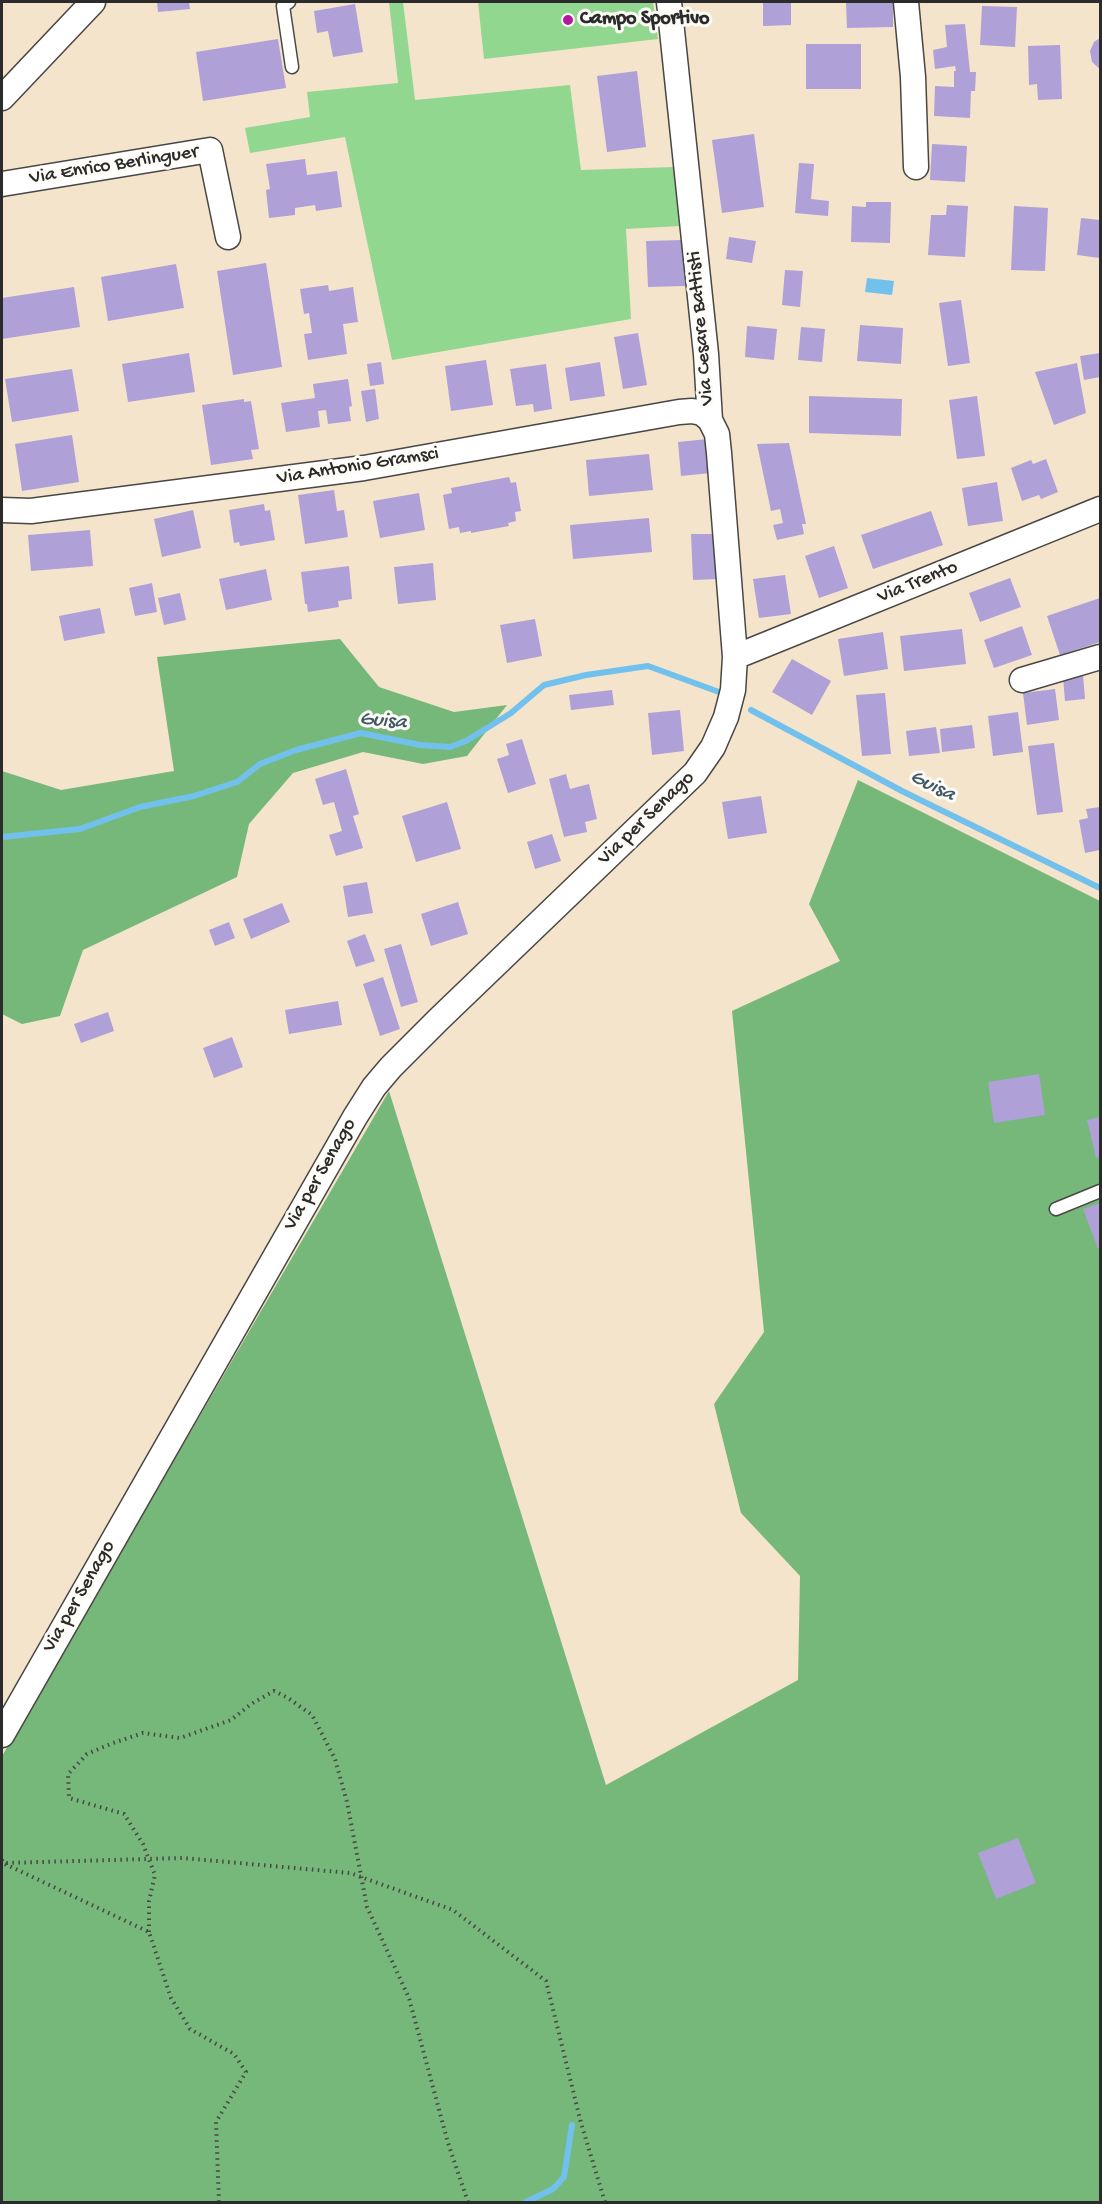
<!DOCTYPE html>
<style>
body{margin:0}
#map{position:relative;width:1102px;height:2204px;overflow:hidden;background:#f5e4cc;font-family:"Gochi Hand",sans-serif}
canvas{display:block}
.frame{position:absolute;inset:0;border:3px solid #2b2b2b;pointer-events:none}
</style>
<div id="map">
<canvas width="1102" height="2204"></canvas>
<div class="frame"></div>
</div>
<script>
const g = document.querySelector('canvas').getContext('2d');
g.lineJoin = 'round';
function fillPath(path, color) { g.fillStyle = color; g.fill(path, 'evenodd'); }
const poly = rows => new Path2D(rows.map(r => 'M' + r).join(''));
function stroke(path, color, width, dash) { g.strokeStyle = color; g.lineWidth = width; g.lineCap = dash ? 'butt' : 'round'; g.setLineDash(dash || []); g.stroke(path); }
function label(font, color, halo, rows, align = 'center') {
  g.font = font + ' "Gochi Hand",sans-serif'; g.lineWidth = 6; g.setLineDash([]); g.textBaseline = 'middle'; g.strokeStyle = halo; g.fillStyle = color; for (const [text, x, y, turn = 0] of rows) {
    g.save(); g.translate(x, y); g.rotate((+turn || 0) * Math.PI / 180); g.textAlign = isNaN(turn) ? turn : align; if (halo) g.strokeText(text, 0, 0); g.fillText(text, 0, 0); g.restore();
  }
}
fillPath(poly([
 [389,2,403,2,415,100,570,85,581,170,674,167,680,226,626,229,631,319,392,360,345,137,250,153,245,128,310,117,307,92,398,83],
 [478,2,653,2,658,39,484,59]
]), '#92d790');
fillPath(poly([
 [340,639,379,687,454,712,507,705,467,756,423,764,363,752,293,773,249,824,237,877,83,950,60,1016,22,1024,2,1014,2,771,61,790,174,771,157,657],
 [858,780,1100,901,1100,2202,2,2202,2,1756,389,1091,606,1785,798,1680,800,1576,741,1513,714,1404,764,1332,732,1011,840,961,809,904]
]), '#75b87a');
fillPath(poly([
 [867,278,894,281,892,295,865,292]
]), '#72c1ed');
stroke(poly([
 [751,710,902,791,1100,888],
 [2,837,80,829,140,807,194,796,237,782,260,764,296,750,361,733,420,745,450,747,466,741,511,713,544,685,586,675,648,666,719,692],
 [526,2202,553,2189,564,2177,572,2125]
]), '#72c1ed', 6);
fillPath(poly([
 [157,2,189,2,190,9,158,12],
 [763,2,791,2,791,25,763,26],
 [846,2,893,2,893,27,847,28],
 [355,4,363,52,333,57,328,31,317,33,314,11],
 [982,6,1017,7,1015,47,980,45],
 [965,24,970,72,976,72,975,91,971,91,970,118,934,116,935,86,954,87,954,71,956,71,955,66,935,69,933,50,947,47,945,25],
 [1100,38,1100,69,1092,62,1090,51,1094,42],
 [278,39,286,88,203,101,196,52],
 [806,44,861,44,861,89,806,89],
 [1060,45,1062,99,1038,100,1037,84,1029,85,1028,46],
 [637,71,646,147,607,152,597,76],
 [754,134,764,207,722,213,712,140],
 [932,144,967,146,965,182,930,180],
 [305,159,307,175,337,171,342,207,316,211,315,205,295,208,295,215,269,218,266,190,270,189,266,164],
 [799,163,814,164,811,199,829,201,828,216,795,213],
 [866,202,891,202,890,243,851,242,852,206,866,207],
 [947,205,968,206,965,257,928,255,931,215,946,215],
 [1014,206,1048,208,1045,271,1011,270],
 [1081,218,1100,220,1100,258,1077,255],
 [729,237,756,241,752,263,726,259],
 [683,240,685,286,648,287,646,241],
 [266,263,282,367,233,375,217,271],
 [176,264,184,308,108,321,101,277],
 [785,270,803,271,800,307,782,305],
 [328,285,329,291,353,287,358,322,343,324,347,354,308,360,304,334,312,333,309,313,304,314,300,289],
 [74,287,80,327,2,339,2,298],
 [961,300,970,363,948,366,939,303],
 [860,325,903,328,901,364,857,361],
 [747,326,777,329,774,360,745,357],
 [801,327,825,329,822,362,798,360],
 [638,333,647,385,623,389,614,337],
 [189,353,195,392,128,402,122,364],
 [1100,353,1100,377,1084,380,1080,356],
 [486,360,493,405,451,411,445,366],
 [381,362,384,384,370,386,367,364],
 [600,362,605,396,570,401,565,368],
 [1077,363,1086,413,1054,425,1035,372],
 [546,364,552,409,534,412,533,404,516,406,510,369],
 [72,369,79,411,12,422,5,379],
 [348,379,352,406,349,407,351,421,328,424,326,410,318,411,320,427,286,432,281,403,315,398,313,384],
 [375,389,379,419,366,422,361,391],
 [809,396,902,399,901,436,809,433],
 [977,396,985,456,957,459,949,400],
 [244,399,244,402,251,401,259,449,251,450,253,459,211,465,202,405],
 [72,435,79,482,22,491,15,444],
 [708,439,711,473,681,476,678,442],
 [789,443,806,524,802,524,804,534,777,540,773,525,783,523,780,509,771,511,757,444],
 [649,454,653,490,589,496,586,460],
 [1046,459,1058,492,1041,499,1039,495,1022,501,1011,468,1031,460,1033,464],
 [509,477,511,483,516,482,521,511,515,512,516,521,508,523,509,526,471,533,471,531,460,533,459,527,449,529,443,495,452,493,451,488],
 [997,482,1003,521,968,526,962,488],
 [334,490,337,511,344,510,348,537,305,544,298,495],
 [419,493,425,530,380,538,373,501],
 [264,504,265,511,270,510,275,540,240,546,239,542,234,543,229,510],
 [193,510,201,548,162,557,154,519],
 [931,511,943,545,873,569,861,535],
 [649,518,652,552,573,559,570,525],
 [90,530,93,566,31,571,28,535],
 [691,534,716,534,718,579,693,580],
 [834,546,848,588,819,598,805,556],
 [433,563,436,600,398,604,394,567],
 [349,566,352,599,338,601,339,607,308,612,307,604,305,604,301,572],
 [266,569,272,600,226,610,219,579],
 [785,575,791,614,759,618,753,579],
 [1010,578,1021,607,980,622,969,593],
 [152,583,157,612,135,616,129,588],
 [180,593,186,620,164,625,158,598],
 [1100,598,1100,642,1060,655,1047,616],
 [100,608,105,633,64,641,59,616],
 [535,619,542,656,507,663,500,625],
 [1022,626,1032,655,994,668,984,640],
 [962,629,966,664,904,671,900,636],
 [883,632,888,669,844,676,838,639],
 [792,659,831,681,812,715,772,692],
 [1083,675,1085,699,1065,701,1063,677],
 [1055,689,1059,720,1027,725,1023,693],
 [612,690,614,705,571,710,569,695],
 [885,693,891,754,862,756,856,695],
 [680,710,684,751,652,755,648,713],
 [1018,712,1023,752,993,756,988,716],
 [972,725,975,748,942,752,940,729],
 [936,727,940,753,909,756,906,731],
 [522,739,536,784,508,793,497,759,509,755,506,744],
 [1054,743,1063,812,1037,815,1028,746],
 [346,769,359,814,353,816,363,848,336,856,329,835,342,831,334,802,323,805,315,779],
 [566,774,570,789,589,784,597,819,585,822,587,832,564,837,549,779],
 [761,796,767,833,728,839,722,802],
 [447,802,461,849,416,862,402,816],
 [1100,807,1100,850,1085,853,1079,820,1088,818,1086,809],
 [552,834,561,861,535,869,527,842],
 [367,882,373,913,348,917,343,886],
 [458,902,468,934,431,946,421,914],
 [282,903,290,922,251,939,243,919],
 [229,922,235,938,215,946,209,930],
 [365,934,375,961,356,967,347,941],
 [401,944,418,1002,401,1007,384,949],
 [383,977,400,1029,380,1036,363,984],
 [338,1001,342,1025,289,1034,285,1010],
 [108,1012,114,1031,81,1043,74,1024],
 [232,1037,243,1067,214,1078,203,1048],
 [1039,1074,1045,1115,994,1123,988,1082],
 [1100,1117,1100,1157,1096,1158,1087,1120],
 [1100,1203,1100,1248,1098,1249,1083,1209],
 [1018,1838,1036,1883,996,1899,978,1853]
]), '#afa0d7');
const service = poly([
 [289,2,283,6,292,67],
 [1056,1209,1100,1191]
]);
const minor = poly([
 [906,2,913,77,916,167],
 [2,98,93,2],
 [2,184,210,150,228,237],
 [2,510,31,511,364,468,679,412,692,411,702,413,710,420],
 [735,657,1100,509],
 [1022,680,1100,657],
 [2,1735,355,1117,374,1087,391,1067,439,1019,695,773,713,747,726,717,733,690,735,657,719,453,717,434,710,420,706,354,669,2]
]);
stroke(service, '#494743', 15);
stroke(minor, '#494743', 27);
stroke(poly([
 [2,1860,4,1863,183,1858,350,1873,453,1910,546,1981,581,2123,605,2202],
 [5,1864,149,1932,171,1998,190,2029,234,2054,246,2072,216,2122,219,2202],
 [149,1932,149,1901,155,1875,143,1844,124,1814,69,1798,68,1774,87,1754,113,1743,143,1733,180,1738,231,1720,251,1704,274,1691,288,1698,312,1715,335,1759,347,1802,367,1907,409,1998,448,2143,468,2202]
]), '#494743', 4, [1.5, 4.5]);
stroke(service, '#fff', 12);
stroke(minor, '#fff', 24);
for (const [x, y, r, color] of [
 [568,20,6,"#b5179e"]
]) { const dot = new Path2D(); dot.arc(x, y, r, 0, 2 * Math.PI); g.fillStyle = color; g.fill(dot); stroke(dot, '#fdfcf7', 2); }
label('bold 20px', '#2b2b2b', '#fdfcf7', [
 ["Campo Sportivo",580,20]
], 'left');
label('20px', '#2b2b2b', '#fdfcf7', [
 ["Via Enrico Berlinguer",114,166,-9],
 ["Via Cesare Battisti",702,328,-95],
 ["Via Antonio Gramsci",358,467,-9],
 ["Via Trento",918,583,-22],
 ["Via per Senago",647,819,-44],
 ["Via per Senago",321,1175,-60],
 ["Via per Senago",80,1597,-60]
]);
label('italic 21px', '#405865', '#fdfcf7', [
 ["Guisa",383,722,5],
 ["Guisa",932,787,26]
]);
</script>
